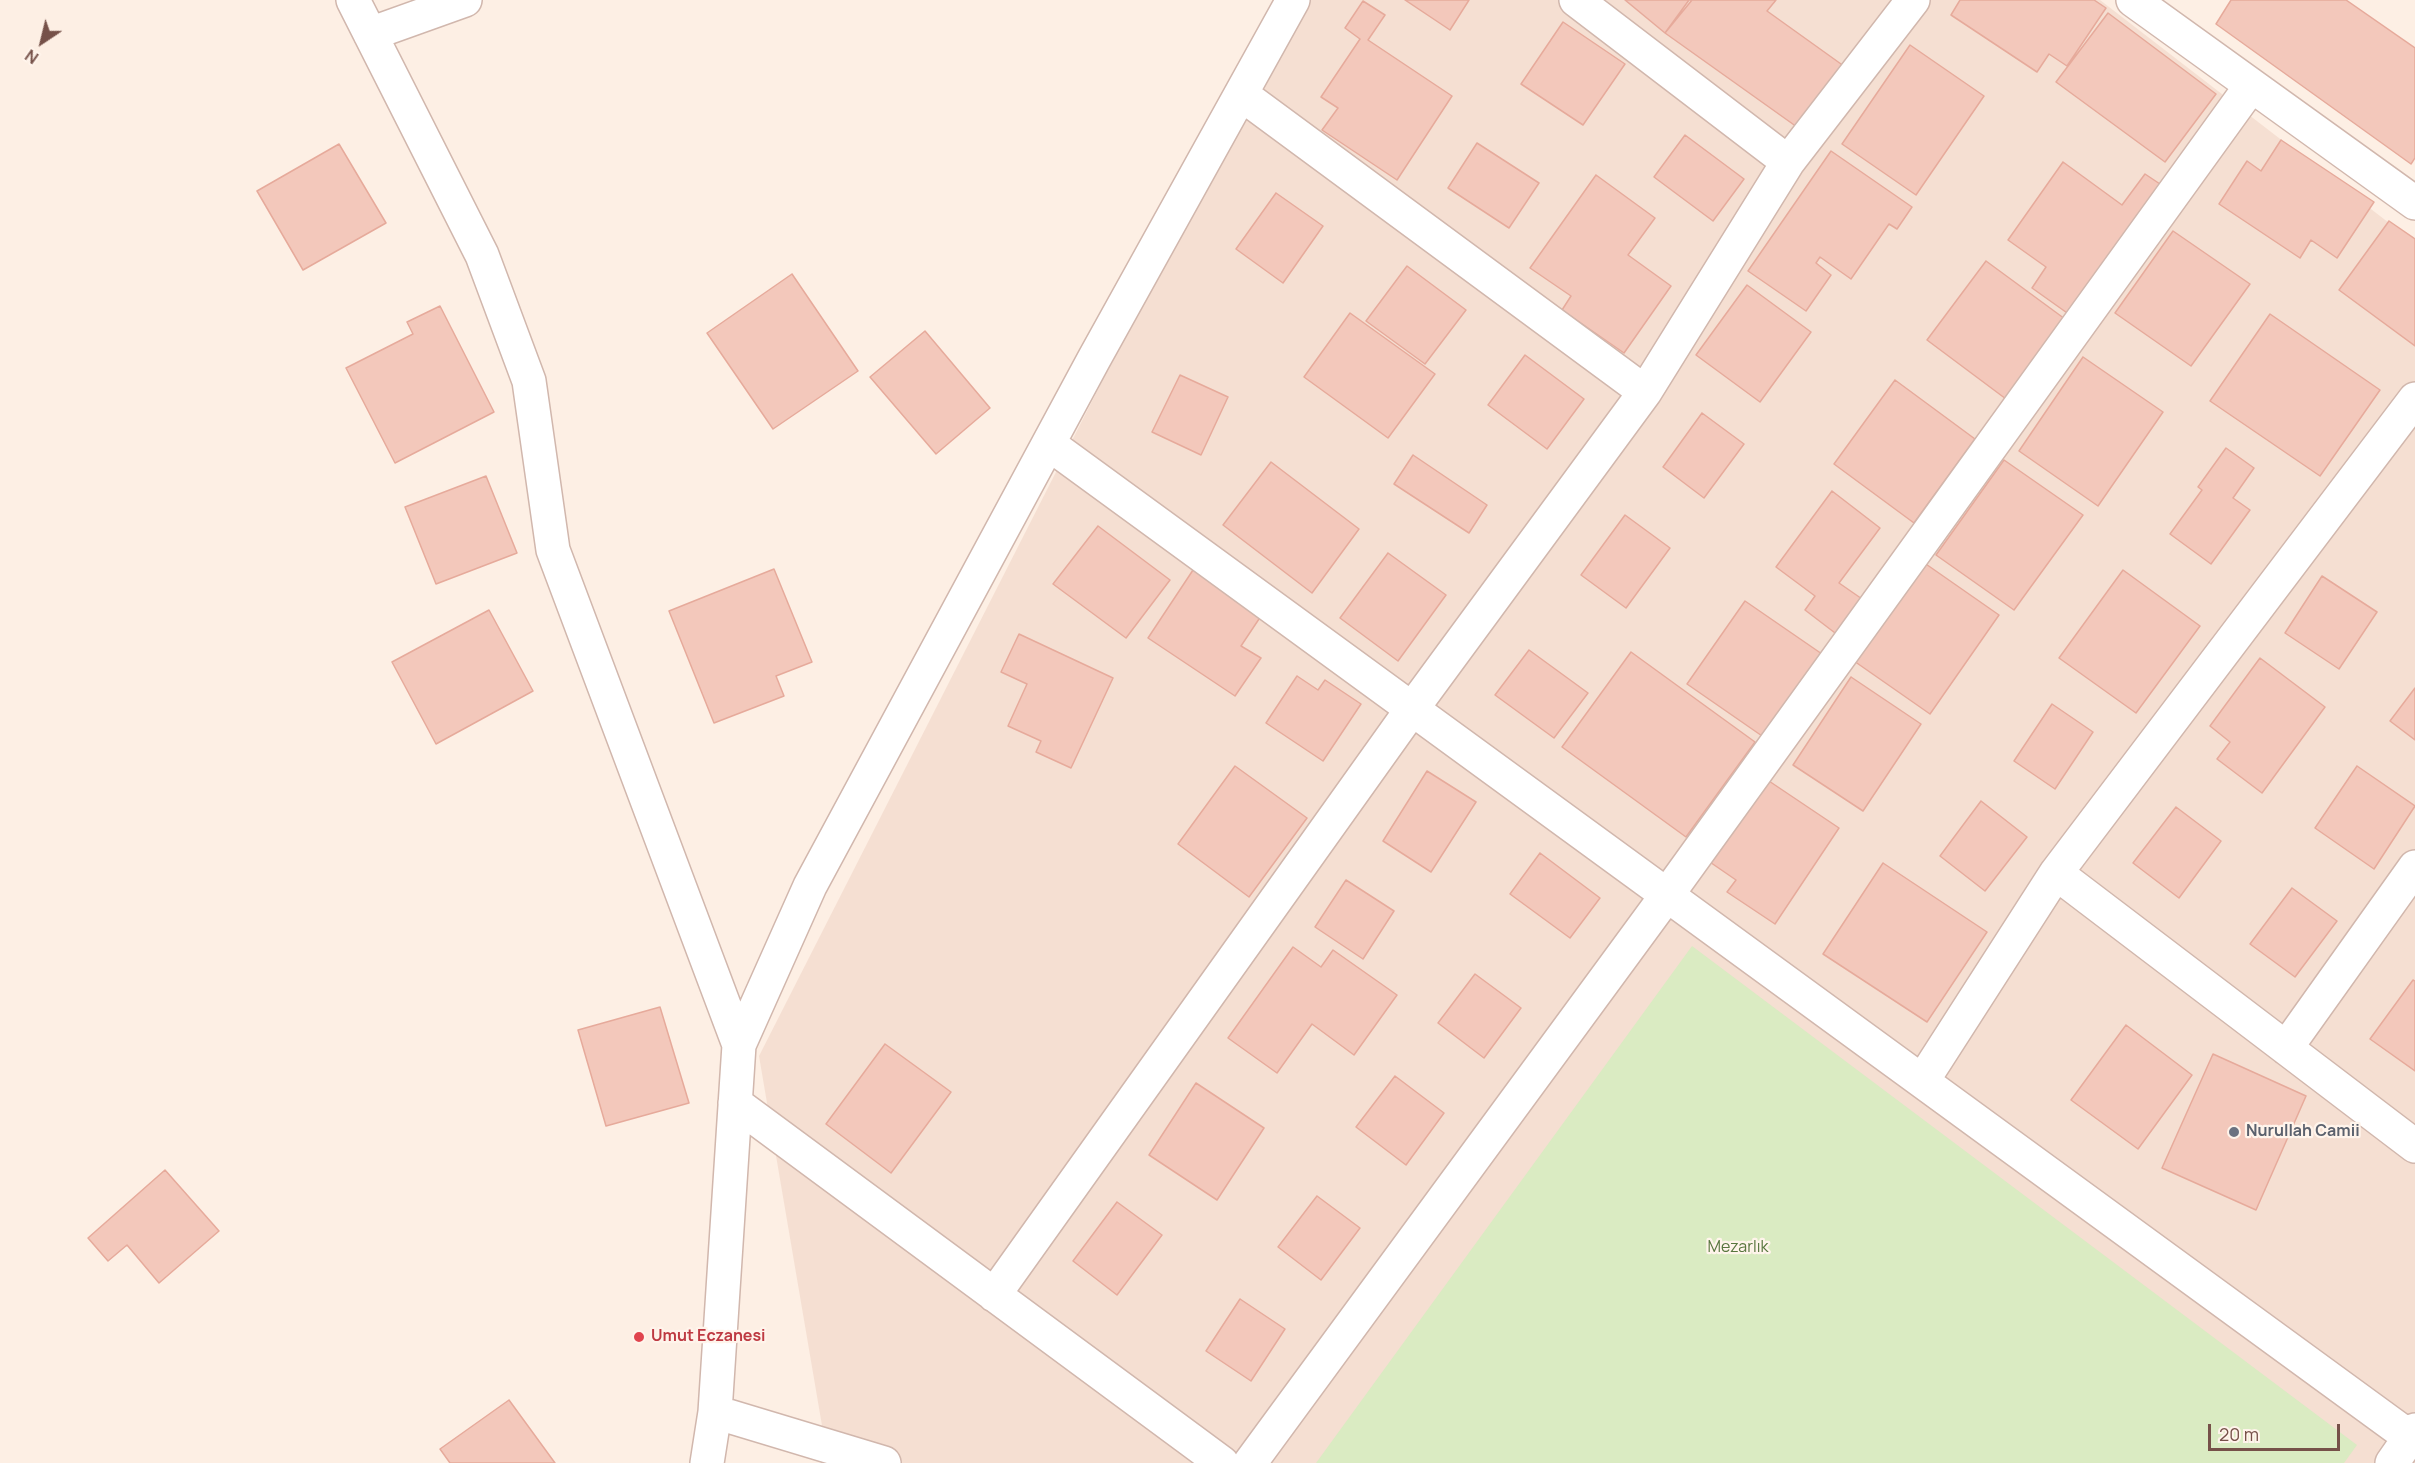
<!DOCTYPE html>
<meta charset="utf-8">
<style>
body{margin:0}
#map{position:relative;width:2415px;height:1463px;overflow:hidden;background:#fdefe4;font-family:Manrope,sans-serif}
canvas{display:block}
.north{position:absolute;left:12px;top:12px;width:60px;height:60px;-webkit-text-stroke:4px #fff4eb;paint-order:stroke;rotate:215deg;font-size:16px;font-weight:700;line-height:24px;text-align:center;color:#765149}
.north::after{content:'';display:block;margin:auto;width:21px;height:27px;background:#765149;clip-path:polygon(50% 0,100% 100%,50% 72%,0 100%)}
.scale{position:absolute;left:2208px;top:1424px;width:132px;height:27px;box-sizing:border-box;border:3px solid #765149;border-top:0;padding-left:8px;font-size:18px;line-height:21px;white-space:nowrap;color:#765149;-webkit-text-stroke:4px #fff4eb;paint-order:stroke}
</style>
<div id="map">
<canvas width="2415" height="1463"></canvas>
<div class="north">N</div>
<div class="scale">20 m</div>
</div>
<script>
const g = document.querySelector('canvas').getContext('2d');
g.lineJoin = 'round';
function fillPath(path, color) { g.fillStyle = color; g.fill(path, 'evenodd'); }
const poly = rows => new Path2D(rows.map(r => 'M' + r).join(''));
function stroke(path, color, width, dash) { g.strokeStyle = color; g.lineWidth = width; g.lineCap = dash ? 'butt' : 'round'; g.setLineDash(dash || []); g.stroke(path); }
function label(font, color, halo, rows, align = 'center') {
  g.font = font + ' Manrope,sans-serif'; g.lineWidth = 4.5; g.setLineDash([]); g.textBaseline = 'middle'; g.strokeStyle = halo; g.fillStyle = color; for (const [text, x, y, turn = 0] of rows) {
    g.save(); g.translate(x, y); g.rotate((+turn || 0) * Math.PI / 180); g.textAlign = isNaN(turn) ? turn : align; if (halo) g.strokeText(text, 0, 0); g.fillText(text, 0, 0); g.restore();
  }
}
fillPath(poly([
 [1296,0,2100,0,2415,243,2415,1463,867,1463,826,1449,759,1056]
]), '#f5dfd2');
fillPath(poly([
 [1692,946,2357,1445,2344,1463,1316,1463]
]), '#daebc2');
const building = poly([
 [1405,0,1469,0,1450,30,1405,0],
 [1625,0,1692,0,1665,33,1625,0],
 [1689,0,1776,0,1767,11,1848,69,1804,132,1665,33,1689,0],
 [1960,0,2094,0,2106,8,2067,66,2049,54,2037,72,1951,15,1960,0],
 [2231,0,2346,0,2415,48,2415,158,2411,164,2216,24,2231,0],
 [1363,1,1385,15,1368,40,1452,96,1397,180,1322,130,1338,108,1321,97,1360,39,1345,28,1363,1],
 [2108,13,2216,94,2165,162,2056,82,2108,13],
 [1563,22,1625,64,1583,125,1521,84,1563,22],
 [1910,45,1984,96,1916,195,1842,144,1910,45],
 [1685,135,1744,179,1713,221,1654,177,1685,135],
 [2281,140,2374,202,2337,258,2311,240,2300,258,2219,204,2247,161,2261,171,2281,140],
 [1477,143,1539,183,1509,228,1448,188,1477,143],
 [339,144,386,223,303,270,257,191,339,144],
 [1831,151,1912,207,1897,229,1889,224,1851,279,1820,257,1816,263,1831,275,1806,311,1748,271,1831,151],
 [2063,162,2122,205,2145,174,2163,186,2070,315,2032,288,2046,267,2008,240,2063,162],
 [1596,175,1655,218,1628,255,1671,286,1624,353,1562,310,1571,296,1530,268,1596,175],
 [1276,193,1323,226,1283,283,1236,249,1276,193],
 [2389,221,2415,239,2415,346,2339,290,2389,221],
 [2173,231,2250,284,2191,366,2115,313,2173,231],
 [1986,261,2065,319,2006,399,1927,340,1986,261],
 [1407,266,1466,310,1425,364,1366,321,1407,266],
 [792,274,858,371,773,429,707,333,792,274],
 [1747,285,1811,332,1760,402,1696,355,1747,285],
 [440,306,494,412,395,463,346,368,413,334,407,322,440,306],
 [1350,313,1435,374,1388,438,1304,377,1350,313],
 [2270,314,2380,390,2320,476,2210,401,2270,314],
 [925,331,990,408,936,454,870,377,925,331],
 [1525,355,1584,399,1547,449,1488,405,1525,355],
 [2083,357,2163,412,2098,506,2019,451,2083,357],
 [1180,375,1228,397,1201,455,1152,432,1180,375],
 [1895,380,1975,439,1914,523,1834,464,1895,380],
 [1702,413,1744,444,1704,498,1663,467,1702,413],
 [2226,448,2254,468,2233,498,2250,510,2211,564,2170,534,2202,490,2198,487,2226,448],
 [1413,455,1487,505,1469,533,1394,484,1413,455],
 [2004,460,2083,515,2014,610,1936,555,2004,460],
 [1271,462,1359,529,1312,593,1223,525,1271,462],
 [486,476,517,553,436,584,405,507,486,476],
 [1832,491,1880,528,1839,583,1865,601,1839,636,1805,610,1815,596,1776,567,1832,491],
 [1625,515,1670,548,1626,608,1581,575,1625,515],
 [1098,526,1170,580,1126,638,1053,584,1098,526],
 [1388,553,1446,595,1398,661,1340,618,1388,553],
 [1199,561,1267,607,1241,646,1261,658,1235,696,1148,638,1199,561],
 [1923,562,1999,615,1930,714,1854,661,1923,562],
 [774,569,812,662,776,676,784,696,714,723,669,611,774,569],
 [2123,570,2200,626,2136,713,2059,658,2123,570],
 [2322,576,2377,612,2339,669,2285,633,2322,576],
 [1745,601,1822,654,1765,738,1687,684,1745,601],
 [489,610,533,691,436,744,392,662,489,610],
 [1019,634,1113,678,1071,768,1036,752,1041,741,1008,726,1027,684,1001,672,1019,634],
 [1529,650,1588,693,1554,738,1495,695,1529,650],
 [1631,652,1755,742,1686,837,1562,747,1631,652],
 [2260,658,2325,707,2262,793,2217,759,2230,742,2210,726,2260,658],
 [1297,676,1318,690,1325,680,1361,704,1323,761,1266,723,1297,676],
 [1851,677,1921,724,1863,811,1793,765,1851,677],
 [2415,688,2415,740,2390,721,2415,688],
 [2052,704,2093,732,2055,789,2014,761,2052,704],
 [1235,766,1307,818,1249,897,1178,844,1235,766],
 [2357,766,2415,806,2374,869,2315,828,2357,766],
 [1427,771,1476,802,1431,872,1383,841,1427,771],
 [1760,775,1839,828,1775,924,1727,892,1736,880,1704,858,1760,775],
 [1981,801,2027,837,1985,891,1940,856,1981,801],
 [2176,807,2221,841,2179,898,2133,863,2176,807],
 [1540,853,1600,898,1570,938,1510,894,1540,853],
 [1883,863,1987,932,1927,1022,1823,954,1883,863],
 [1346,880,1394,911,1363,959,1315,927,1346,880],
 [2292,888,2337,921,2295,977,2250,944,2292,888],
 [1293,947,1321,967,1333,950,1397,995,1354,1055,1312,1024,1277,1073,1228,1038,1293,947],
 [1475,974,1521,1008,1484,1058,1438,1023,1475,974],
 [2413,980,2415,981,2415,1071,2370,1039,2413,980],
 [660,1007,689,1103,606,1126,578,1030,660,1007],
 [2126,1025,2192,1075,2138,1149,2071,1100,2126,1025],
 [885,1044,951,1092,891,1173,826,1124,885,1044],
 [2213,1054,2306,1096,2256,1210,2162,1168,2213,1054],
 [1395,1076,1444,1113,1406,1165,1356,1127,1395,1076],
 [1196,1083,1264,1128,1217,1200,1149,1155,1196,1083],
 [165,1170,219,1231,159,1283,127,1245,108,1261,88,1238,165,1170],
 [1317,1196,1360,1228,1321,1280,1278,1247,1317,1196],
 [1117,1202,1162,1235,1117,1295,1073,1261,1117,1202],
 [1240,1299,1285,1329,1251,1381,1206,1351,1240,1299],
 [509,1400,555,1463,450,1463,440,1449,509,1400]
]);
fillPath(building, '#f3c8bb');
stroke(building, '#e6aa9b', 1.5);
const minor = poly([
 [353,0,482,255,529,381,553,550,739,1045],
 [1576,0,1788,162],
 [2133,0,2415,203],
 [370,34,465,0],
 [1241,94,1645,392],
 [1049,444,2415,1441],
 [2056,873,2415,1146],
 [2286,1048,2415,867],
 [1923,1080,2056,873,2415,399],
 [735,1103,1222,1463],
 [994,1295,1412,709,1645,392,1788,162,1913,0],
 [715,1412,884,1463],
 [707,1463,715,1412,739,1045,810,886,1094,359,1293,0],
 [1250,1463,1667,895,2251,86],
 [2392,1463,2415,1430]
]);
stroke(minor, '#d1b7ad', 36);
stroke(minor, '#fff', 33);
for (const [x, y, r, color] of [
 [2234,1132,6,"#6b7280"],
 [639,1337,6,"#e0444e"]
]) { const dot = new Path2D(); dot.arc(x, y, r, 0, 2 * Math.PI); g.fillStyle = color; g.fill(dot); stroke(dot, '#fff4eb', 2); }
label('bold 16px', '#5b616d', '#fff4eb', [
 ["Nurullah Camii",2246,1132]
], 'left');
label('16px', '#58763e', '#fff4eb', [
 ["Mezarlık",1738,1248]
]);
label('bold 16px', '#be3a42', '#fff4eb', [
 ["Umut Eczanesi",651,1337]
], 'left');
</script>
